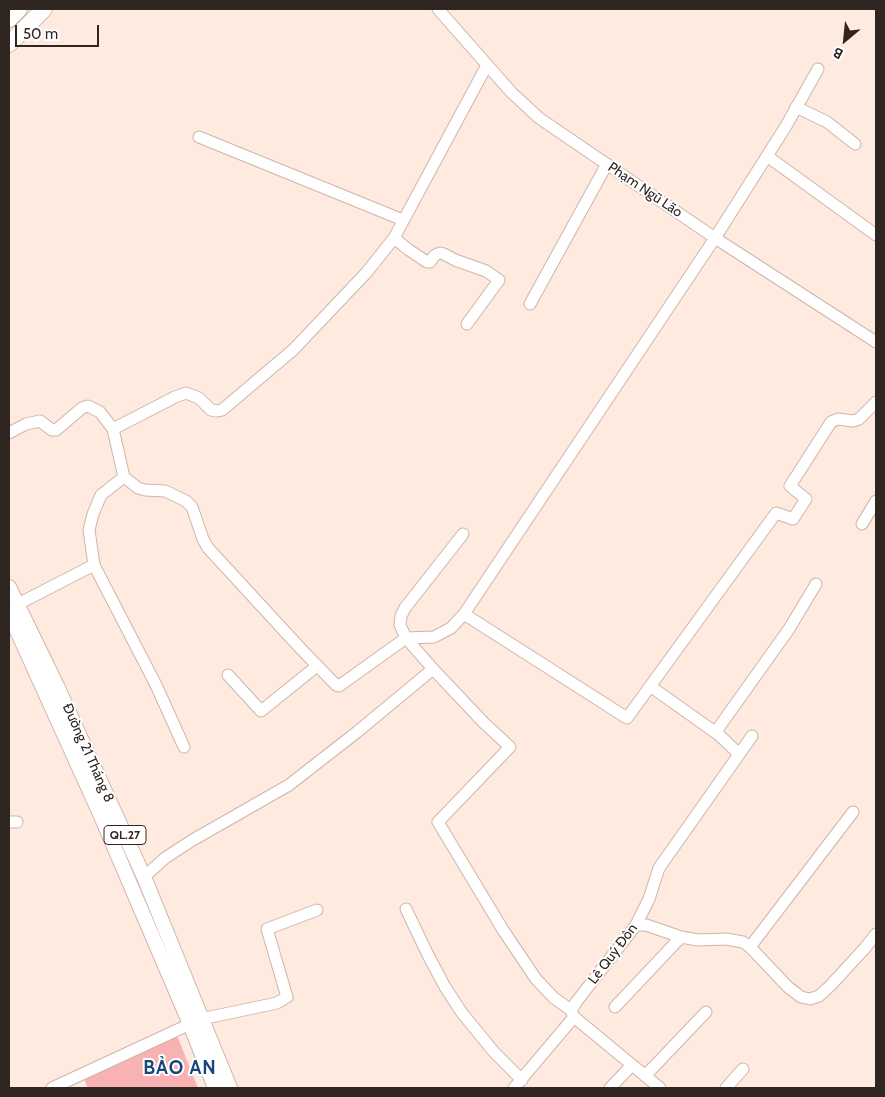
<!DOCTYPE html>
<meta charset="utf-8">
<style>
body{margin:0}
#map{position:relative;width:885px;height:1097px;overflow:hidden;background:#ffeadf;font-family:Cabin,sans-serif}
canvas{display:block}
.frame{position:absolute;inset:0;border:10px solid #2f2621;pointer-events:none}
.north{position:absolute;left:820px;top:15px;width:50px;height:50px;-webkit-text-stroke:4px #fff;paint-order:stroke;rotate:208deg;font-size:14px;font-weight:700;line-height:20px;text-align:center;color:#2f2621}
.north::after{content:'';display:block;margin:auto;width:18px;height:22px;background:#2f2621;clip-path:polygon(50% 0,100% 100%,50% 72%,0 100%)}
.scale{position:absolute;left:15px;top:25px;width:84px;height:22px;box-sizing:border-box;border:2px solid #2f2621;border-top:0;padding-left:6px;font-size:15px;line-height:18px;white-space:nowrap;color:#2f2621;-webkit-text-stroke:4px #fff;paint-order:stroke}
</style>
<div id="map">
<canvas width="885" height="1097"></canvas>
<div class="frame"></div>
<div class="north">B</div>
<div class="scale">50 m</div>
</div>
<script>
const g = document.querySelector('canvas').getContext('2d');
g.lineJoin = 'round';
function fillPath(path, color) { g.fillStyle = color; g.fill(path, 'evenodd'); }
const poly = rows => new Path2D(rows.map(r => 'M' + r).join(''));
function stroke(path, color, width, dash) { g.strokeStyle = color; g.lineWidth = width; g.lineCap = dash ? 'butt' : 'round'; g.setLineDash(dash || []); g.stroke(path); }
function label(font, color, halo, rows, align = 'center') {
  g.font = font + ' Cabin,sans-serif'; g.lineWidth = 4; g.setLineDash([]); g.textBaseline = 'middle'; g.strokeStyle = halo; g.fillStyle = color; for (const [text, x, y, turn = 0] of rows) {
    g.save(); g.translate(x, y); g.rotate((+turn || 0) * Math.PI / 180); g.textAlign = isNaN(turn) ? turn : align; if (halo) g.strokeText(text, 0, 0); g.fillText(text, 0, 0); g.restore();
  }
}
fillPath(poly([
 [176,1033,198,1088,88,1088,83,1077]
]), '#f8b2b3');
const minor = poly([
 [438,9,511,92,539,118,715,238,876,342],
 [796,107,827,122,855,144],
 [199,137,403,220],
 [767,156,876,235],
 [394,238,409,250,427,262,430,262,435,255,440,253,444,254,455,260,486,271,499,280,467,324],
 [530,304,607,164],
 [113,429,175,397,186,393,199,398,211,410,216,411,222,410,293,350,367,272,394,238,487,65],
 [9,433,26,424,40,421,52,430,56,430,82,408,88,406,100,412,113,429,124,477,138,488,145,490,165,491,186,501,192,507,203,539,208,548,301,649,336,685,339,686,406,638,434,637,451,628,464,614,715,238,786,126,818,69],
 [124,477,101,495,93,514,89,530,94,565,156,685,184,747],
 [862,524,876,501],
 [463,534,405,608,401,616,400,625,406,638,433,669,484,723,510,747,438,822,503,930,536,979,554,998,571,1010],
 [18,604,94,565],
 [464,614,627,718,776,513,793,519,806,499,790,486,831,422,838,419,853,421,859,419,876,402],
 [228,675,261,711,317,666],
 [650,686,719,735],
 [739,754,719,735,717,730,789,629,816,584],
 [9,822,17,822],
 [144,877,165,858,191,841,289,785,357,732,433,669],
 [406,909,428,955,445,987,462,1013,494,1052,522,1080],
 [636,925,646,925,681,937,698,940,726,939,743,942,750,947,788,987,801,997,810,999,819,996,830,986,865,948,876,934],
 [750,947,853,812],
 [615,1007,681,937],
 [573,1015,571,1010,577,1001,636,925,649,899,659,868,752,736],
 [574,1017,660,1088],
 [645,1076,706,1012],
 [52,1088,201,1019,277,1003,287,997,267,929,317,910],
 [514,1088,574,1017],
 [610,1088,632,1065],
 [726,1088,743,1069]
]);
const major = poly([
 [9,587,57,686,144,877,230,1088],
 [9,613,101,816,190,1024,215,1088]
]);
const highway = poly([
 [9,19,19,9],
 [9,44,44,9]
]);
stroke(minor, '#ceb5a8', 13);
stroke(major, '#ceb5a8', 16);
stroke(highway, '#ceb5a8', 18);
stroke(minor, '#fff', 11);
stroke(major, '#fff', 14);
stroke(highway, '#fff', 16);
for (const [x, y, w] of [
 [125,835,42]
]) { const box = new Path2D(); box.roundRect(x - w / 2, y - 9.5, w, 19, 4); g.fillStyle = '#fff'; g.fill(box); stroke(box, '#2f2621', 1); }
label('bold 12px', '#2f2621', null, [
 ["QL.27",125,835]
]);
label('14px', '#2f2621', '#fff', [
 ["Phạm Ngũ Lão",645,190,34],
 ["Đường 21 Tháng 8",88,753,66],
 ["Lê Quý Đôn",613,954,-53]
]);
g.letterSpacing = '1px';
label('bold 19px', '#18487a', '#fff', [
 ["BẢO AN",180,1068]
]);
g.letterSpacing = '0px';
</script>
